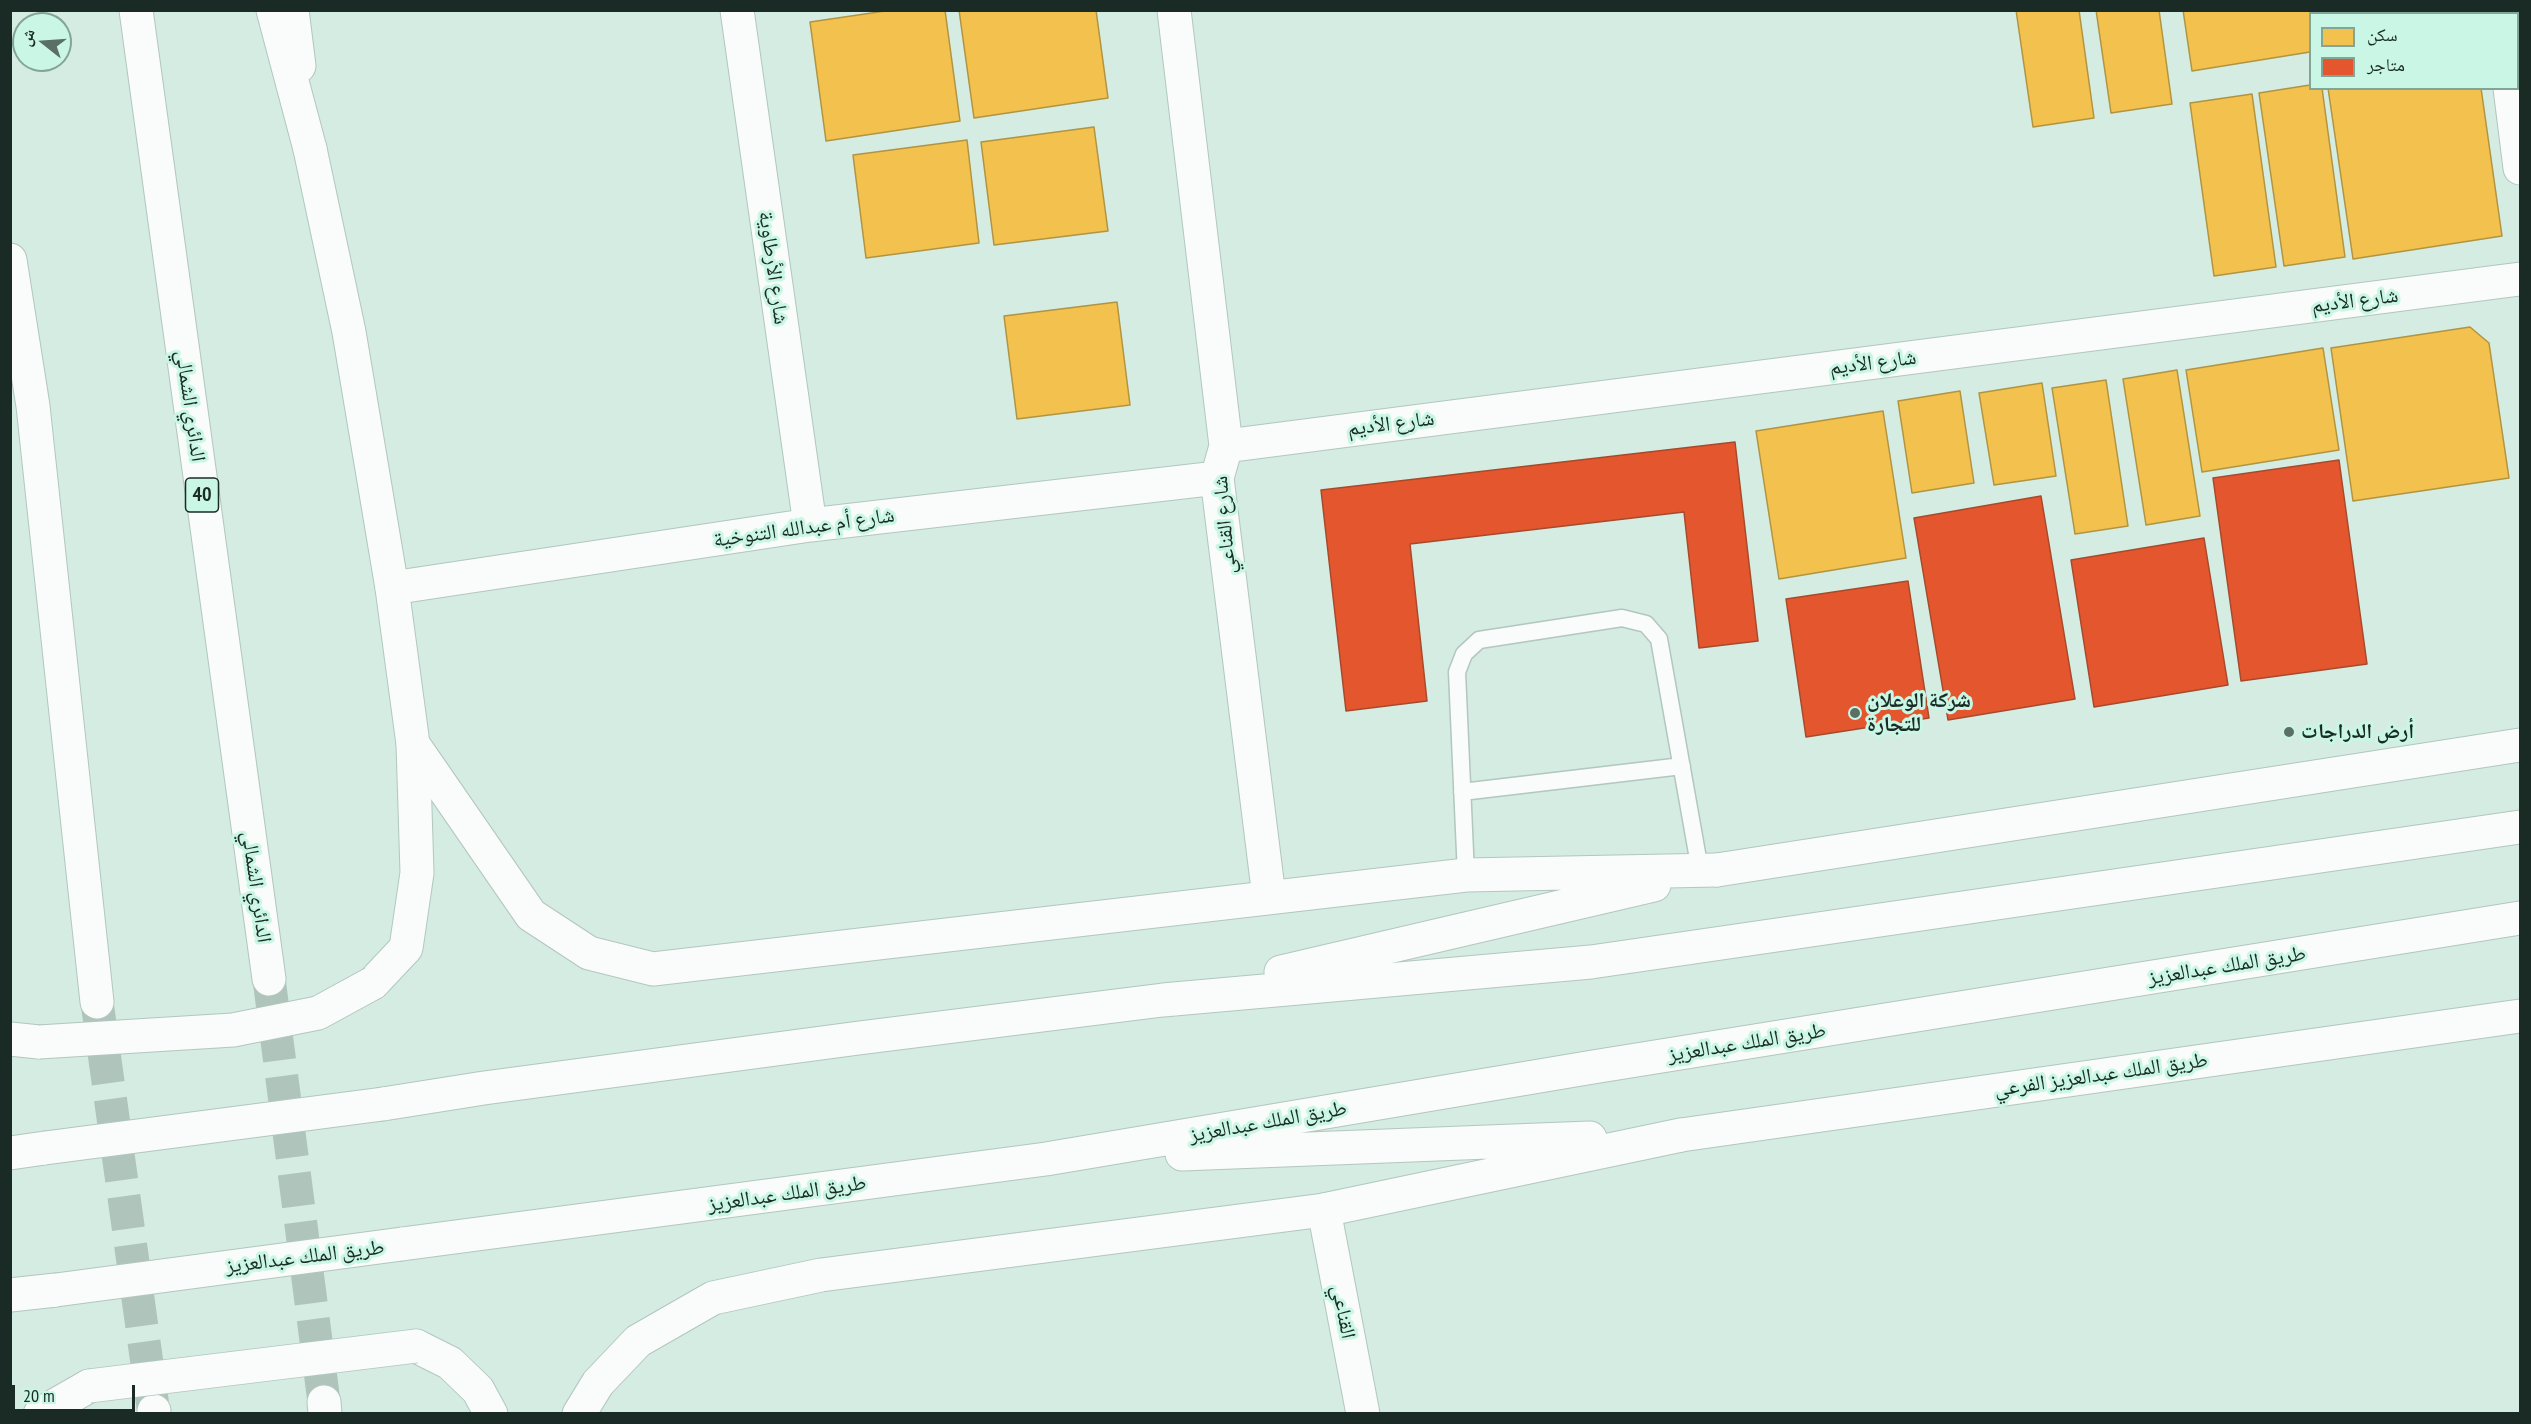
<!DOCTYPE html>
<meta charset="utf-8">
<style>
body{margin:0}
#map{position:relative;width:2531px;height:1424px;overflow:hidden;background:#d4ece2;font-family:"PT Sans Narrow","Noto Naskh Arabic",sans-serif}
canvas{display:block}
.frame{position:absolute;inset:0;border:12px solid #1a2b25;pointer-events:none}
.legend{position:absolute;left:2309px;top:12px;width:210px;height:78px;box-sizing:border-box;background:#c9f6e5;border:2px solid #83a598;margin:0;padding:8px 10px;list-style:none;font-size:18px;color:#1a2b25}
.legend li{display:flex;align-items:center;gap:12px;height:30px}
.legend b{width:30px;border:2px solid #83a598}
.north{position:absolute;left:12px;top:12px;width:60px;height:60px;box-sizing:border-box;background:#c9f6e5;border:2px solid #83a598;border-radius:50%;rotate:287deg;font-size:16px;font-weight:700;line-height:24px;text-align:center;color:#1a2b25}
.north::after{content:'';display:block;margin:auto;width:21px;height:27px;background:#5b6f67;clip-path:polygon(50% 0,100% 100%,50% 72%,0 100%)}
.scale{position:absolute;left:12px;top:1385px;width:123px;height:27px;box-sizing:border-box;border:3px solid #1a2b25;border-top:0;padding-left:8px;font-size:18px;line-height:21px;white-space:nowrap;color:#1a2b25;-webkit-text-stroke:4px #c9f6e5;paint-order:stroke}
</style>
<div id="map">
<canvas width="2531" height="1424"></canvas>
<div class="frame"></div>
<ul class="legend">
<li><b style="height:16px;background:#f2c14e"></b>سكن</li>
<li><b style="height:16px;background:#e4572e"></b>متاجر</li>
</ul>
<div class="north">ش</div>
<div class="scale">20 m</div>
</div>
<script>
const g = document.querySelector('canvas').getContext('2d');
g.lineJoin = 'round';
function fillPath(path, color) { g.fillStyle = color; g.fill(path, 'evenodd'); }
const poly = rows => new Path2D(rows.map(r => 'M' + r).join(''));
function stroke(path, color, width, dash) { g.strokeStyle = color; g.lineWidth = width; g.lineCap = dash ? 'butt' : 'round'; g.setLineDash(dash || []); g.stroke(path); }
function label(font, color, halo, rows, align = 'center') {
  g.font = font + ' "PT Sans Narrow","Noto Naskh Arabic",sans-serif'; g.lineWidth = 6; g.setLineDash([]); g.textBaseline = 'middle'; g.strokeStyle = halo; g.fillStyle = color; for (const [text, x, y, turn = 0] of rows) {
    g.save(); g.translate(x, y); g.rotate((+turn || 0) * Math.PI / 180); g.textAlign = isNaN(turn) ? turn : align; if (halo) g.strokeText(text, 0, 0); g.fillText(text, 0, 0); g.restore();
  }
}
const homes = poly([
 [892,10,945,10,960,121,826,141,810,22,892,10],
 [959,10,1096,10,1108,98,974,118,959,10],
 [2016,10,2079,10,2094,118,2033,127,2016,10],
 [2096,10,2159,10,2172,104,2111,113,2096,10],
 [2183,10,2318,10,2319,14,2310,14,2310,52,2192,71,2183,10],
 [2326,10,2475,10,2476,14,2326,14,2326,10],
 [2310,85,2310,88,2322,88,2345,257,2284,266,2259,93,2310,85],
 [2328,88,2481,88,2502,236,2353,259,2328,88],
 [2252,94,2276,267,2214,276,2190,103,2252,94],
 [1094,127,1108,231,994,245,981,142,1094,127],
 [967,140,979,243,866,258,853,155,967,140],
 [1117,302,1130,405,1017,419,1004,316,1117,302],
 [2470,327,2489,343,2509,478,2353,501,2331,348,2470,327],
 [2323,348,2339,450,2202,472,2186,370,2323,348],
 [2177,370,2200,516,2146,525,2123,379,2177,370],
 [2106,380,2128,526,2075,534,2052,388,2106,380],
 [2042,383,2056,476,1994,485,1979,393,2042,383],
 [1960,391,1974,483,1912,493,1898,401,1960,391],
 [1883,411,1906,558,1779,579,1756,431,1883,411]
]);
fillPath(homes, '#f2c14e');
stroke(homes, '#b19442', 1.5);
const shops = poly([
 [1735,442,1758,641,1699,648,1684,512,1410,544,1427,701,1346,711,1321,490,1735,442],
 [2339,460,2367,664,2241,681,2213,478,2339,460],
 [2041,496,2075,699,1948,720,1914,518,2041,496],
 [2204,538,2228,685,2094,707,2071,560,2204,538],
 [1908,581,1929,718,1806,737,1786,599,1908,581]
]);
fillPath(shops, '#e4572e');
stroke(shops, '#a74a2b', 1.5);
stroke(poly([
 [269,979,324,1402],
 [97,1002,153,1407]
]), '#afc5bc', 33, [33, 16]);
const lane = poly([
 [1462,792,1682,766],
 [1466,875,1457,672,1464,654,1479,640,1622,618,1646,624,1659,639,1700,870]
]);
const street = poly([
 [737,10,810,525],
 [1174,10,1226,446,1217,478,1269,897],
 [2500,10,2500,14],
 [2510,88,2520,168],
 [1226,446,2520,279],
 [392,588,810,525,1217,478],
 [1324,1210,1363,1414]
]);
const secondary = poly([
 [292,10,299,66],
 [1717,870,2520,745],
 [373,983,406,948,417,873,413,744],
 [10,1039,39,1042],
 [1681,1135,2520,1016],
 [416,1346,450,1363,478,1390,491,1414],
 [40,1414,89,1386]
]);
const primary = poly([
 [310,149,349,332,392,588,413,744,531,915,589,953,653,969,1466,875,1717,870],
 [1281,972,1654,885],
 [383,1104,484,1088,859,1038,1163,1000,1591,962,2520,827],
 [10,1153,45,1148],
 [1182,1154,1590,1138],
 [402,1244,1046,1159,1593,1067,2520,918],
 [10,1295,56,1290],
 [579,1414,598,1383,638,1341,713,1298,821,1275,1324,1210,1681,1135]
]);
const highway = poly([
 [136,10,269,979],
 [273,10,310,149],
 [10,260,33,406,97,1002],
 [324,1402,325,1414],
 [154,1411,154,1414]
]);
stroke(lane, '#b3c6bf', 19);
stroke(street, '#b3c6bf', 35);
stroke(secondary, '#b3c6bf', 35);
stroke(primary, '#b3c6bf', 35);
stroke(highway, '#b3c6bf', 35);
stroke(lane, '#f9fcfb', 16);
stroke(street, '#f9fcfb', 33);
stroke(secondary, '#f9fcfb', 33);
stroke(primary, '#f9fcfb', 33);
stroke(highway, '#f9fcfb', 33);
const secondaryBridge = poly([
 [39,1042,233,1030,318,1013,373,983],
 [89,1386,416,1346]
]);
const primaryBridge = poly([
 [45,1148,383,1104],
 [56,1290,402,1244]
]);
stroke(secondaryBridge, '#b3c6bf', 35, []);
stroke(primaryBridge, '#b3c6bf', 35, []);
stroke(secondaryBridge, '#f9fcfb', 33);
stroke(primaryBridge, '#f9fcfb', 33);
for (const [x, y, r, color] of [
 [1855,713,6,"#5b6f67"],
 [2289,732,6,"#5b6f67"]
]) { const dot = new Path2D(); dot.arc(x, y, r, 0, 2 * Math.PI); g.fillStyle = color; g.fill(dot); stroke(dot, '#c9f6e5', 2); }
for (const [x, y, w] of [
 [202,495,33]
]) { const box = new Path2D(); box.roundRect(x - w / 2, y - 17, w, 34, 4.5); g.fillStyle = '#c9f6e5'; g.fill(box); stroke(box, '#1a2b25', 1.5); }
label('bold 20px', '#1a2b25', null, [
 ["40",202,495]
]);
label('21px', '#1a2b25', '#c9f6e5', [
 ["شارع الأرطاوية",773,268,82],
 ["شارع الأديم",2355,301,-7],
 ["شارع الأديم",1873,363,-7],
 ["الدائري الشمالي",190,406,82],
 ["شارع الأديم",1391,424,-7],
 ["شارع القناعي",1225,525,-95],
 ["شارع أم عبدالله التنوخية",804,528,-8],
 ["الدائري الشمالي",256,887,82],
 ["طريق الملك عبدالعزيز",2227,966,-9],
 ["طريق الملك عبدالعزيز",1747,1043,-9],
 ["طريق الملك عبدالعزيز الفرعي",2101,1075,-8],
 ["طريق الملك عبدالعزيز",1268,1122,-10],
 ["طريق الملك عبدالعزيز",787,1194,-8],
 ["طريق الملك عبدالعزيز",305,1257,-7],
 ["القناعي",1343,1312,79]
]);
label('bold 21px', '#1a2b25', '#c9f6e5', [
 ["شركة الوعلان",1867,701],
 ["للتجارة",1867,725],
 ["أرض الدراجات",2301,732]
], 'left');
</script>
